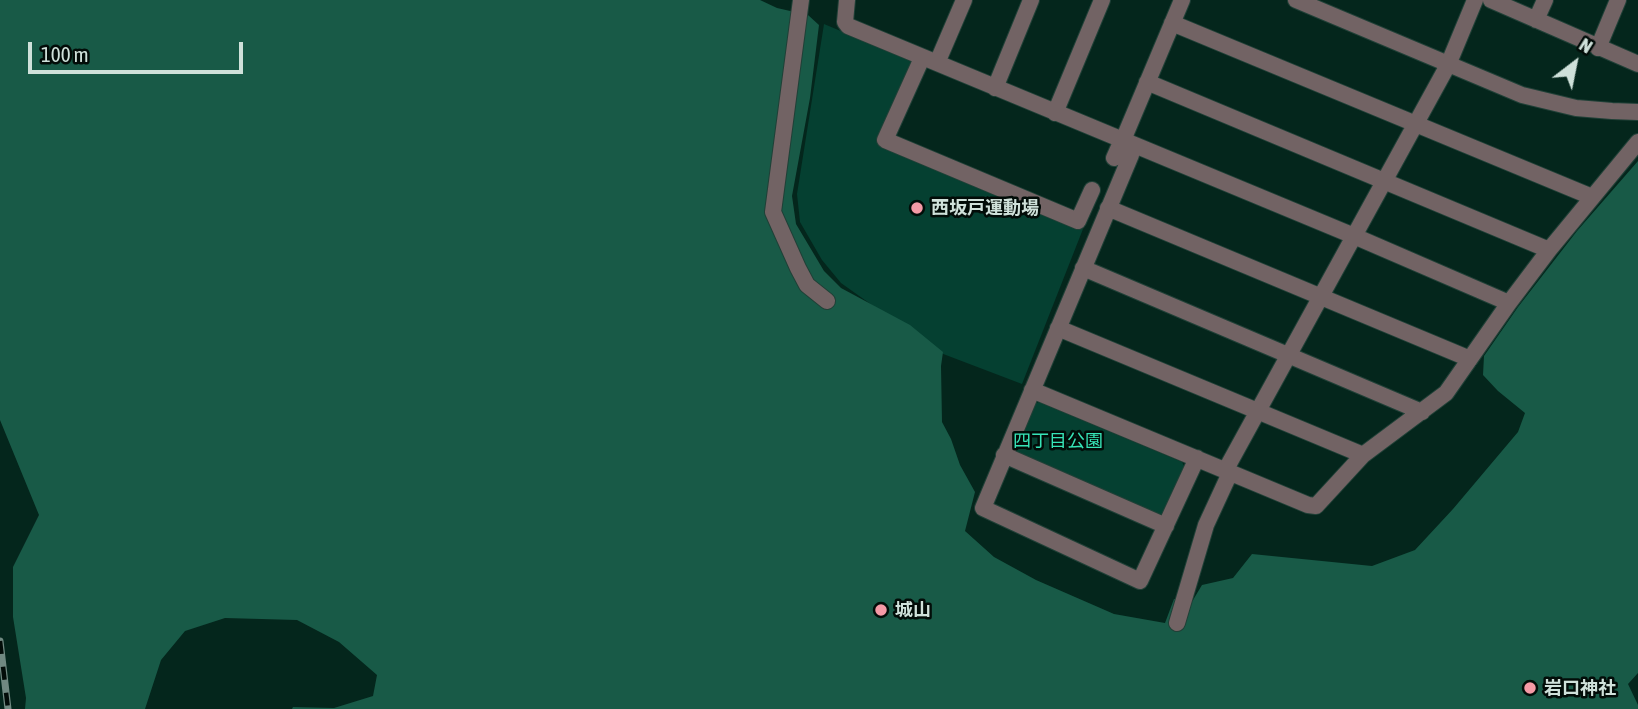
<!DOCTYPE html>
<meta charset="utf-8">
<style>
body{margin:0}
#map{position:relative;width:1638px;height:709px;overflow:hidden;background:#04261c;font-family:"Asap Condensed",sans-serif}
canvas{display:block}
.north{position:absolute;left:1540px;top:28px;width:70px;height:70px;-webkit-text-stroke:5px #020c08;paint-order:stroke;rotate:32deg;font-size:19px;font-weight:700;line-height:28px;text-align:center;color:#cfe1da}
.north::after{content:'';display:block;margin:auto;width:24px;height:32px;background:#cfe1da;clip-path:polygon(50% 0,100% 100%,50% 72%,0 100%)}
.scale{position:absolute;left:28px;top:42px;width:215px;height:32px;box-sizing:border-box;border:4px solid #cfe1da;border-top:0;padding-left:9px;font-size:21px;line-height:24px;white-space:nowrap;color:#cfe1da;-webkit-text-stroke:5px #020c08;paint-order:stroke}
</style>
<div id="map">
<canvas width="1638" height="709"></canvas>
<div class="north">N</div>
<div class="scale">100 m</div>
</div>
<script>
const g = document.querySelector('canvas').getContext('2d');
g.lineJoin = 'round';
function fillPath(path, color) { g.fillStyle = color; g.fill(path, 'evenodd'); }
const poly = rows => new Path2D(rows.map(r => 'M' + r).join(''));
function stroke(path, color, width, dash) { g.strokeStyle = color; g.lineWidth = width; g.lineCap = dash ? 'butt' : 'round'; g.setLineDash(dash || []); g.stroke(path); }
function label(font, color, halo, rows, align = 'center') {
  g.font = font + ' "Asap Condensed","Noto Sans JP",sans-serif'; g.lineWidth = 5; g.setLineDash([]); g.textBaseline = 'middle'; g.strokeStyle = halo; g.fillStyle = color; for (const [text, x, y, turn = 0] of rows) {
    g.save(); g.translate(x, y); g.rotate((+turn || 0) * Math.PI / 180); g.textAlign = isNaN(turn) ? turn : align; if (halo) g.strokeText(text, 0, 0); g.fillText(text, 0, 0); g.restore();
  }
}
fillPath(poly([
 [824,24,915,62,878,142,1083,229,1022,384,938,352,841,283,822,260,800,222,797,194],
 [1039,402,1182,462,1184,466,1167,513,1161,515,1018,455,1015,450,1034,404]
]), '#054031');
fillPath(poly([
 [0,0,760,0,777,8,808,15,819,25,810,98,792,196,796,224,824,271,841,288,910,325,943,352,941,366,942,422,951,439,960,465,975,492,965,531,994,557,1036,580,1114,614,1165,623,1174,599,1193,600,1202,585,1233,578,1252,554,1372,566,1415,550,1453,509,1518,432,1525,413,1498,391,1483,375,1484,356,1518,307,1577,231,1638,161,1638,673,1628,684,1638,705,1638,709,292,709,293,707,334,708,373,696,377,675,339,642,297,620,225,618,185,631,161,660,145,709,25,709,26,698,13,617,13,567,39,515,0,420]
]), '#185a47');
const minor = poly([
 [801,0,773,212,798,268,807,285,827,301],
 [847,0,845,22,848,26,1354,236,1509,303],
 [1182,0,1126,133,1125,137,1131,150,1131,155,983,508,1140,581,1197,458],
 [1296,0,1522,95,1576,108,1612,111,1638,112],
 [1491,0,1638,64],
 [1536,20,1545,0],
 [1172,23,1592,197],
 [1598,48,1618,0],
 [922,58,885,140,1078,221,1092,190],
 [937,63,964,0],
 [1147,82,1549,250],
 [995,88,1031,0],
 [1055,113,1102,0],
 [1114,158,1122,140],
 [1108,208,1470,359],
 [1083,268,1422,412],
 [1058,328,1363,455],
 [1032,390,1308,505,1316,506,1363,455,1446,393,1509,303,1549,250,1638,142],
 [1004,455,1166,526],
 [1225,471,1448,65,1475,0],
 [1177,623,1206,525,1230,473]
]);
stroke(minor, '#204037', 18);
stroke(minor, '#726364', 16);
const rail = poly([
 [0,641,8,709]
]);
stroke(rail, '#708981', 7);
stroke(rail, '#020c08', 4.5, [13]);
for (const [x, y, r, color] of [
 [917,208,7,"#f49aa6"],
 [881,610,7,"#f49aa6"],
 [1530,688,7,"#f49aa6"]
]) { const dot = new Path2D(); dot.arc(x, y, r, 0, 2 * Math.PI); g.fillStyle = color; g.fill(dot); stroke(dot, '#020c08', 2.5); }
label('bold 18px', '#cfe1da', '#020c08', [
 ["西坂戸運動場",931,208],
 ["城山",895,610],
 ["岩口神社",1544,688]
], 'left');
label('18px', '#36e4b7', '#020c08', [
 ["四丁目公園",1058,441]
]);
</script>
